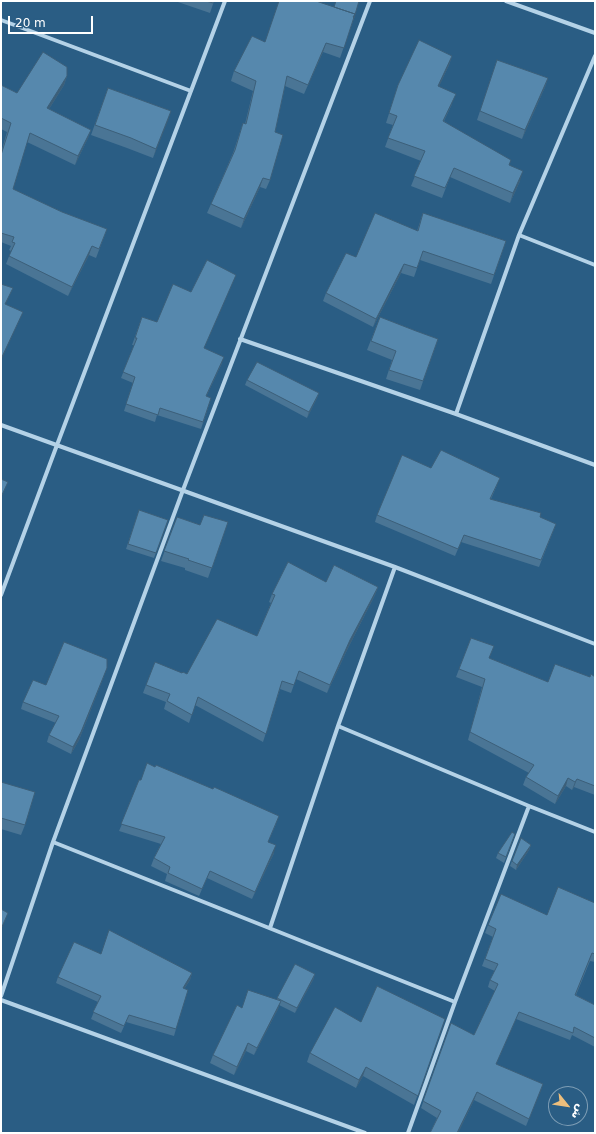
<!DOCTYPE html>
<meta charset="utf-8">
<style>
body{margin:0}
#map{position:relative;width:596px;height:1134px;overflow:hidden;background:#2a5d84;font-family:"DejaVu Sans",Cairo,sans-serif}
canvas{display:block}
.frame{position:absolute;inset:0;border:2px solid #fff;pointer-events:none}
.north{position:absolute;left:548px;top:1086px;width:40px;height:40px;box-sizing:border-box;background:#2a5d84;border:1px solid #7f9eb5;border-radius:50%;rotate:120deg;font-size:11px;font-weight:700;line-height:16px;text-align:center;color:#fff}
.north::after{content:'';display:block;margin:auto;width:14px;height:18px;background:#edbe7c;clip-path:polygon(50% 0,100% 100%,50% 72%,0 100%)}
.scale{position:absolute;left:8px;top:16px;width:85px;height:18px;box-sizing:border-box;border:2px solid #fff;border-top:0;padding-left:5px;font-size:12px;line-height:14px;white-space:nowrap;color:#fff;-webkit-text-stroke:3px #2a5d84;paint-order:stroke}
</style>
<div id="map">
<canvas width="596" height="1134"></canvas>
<div class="frame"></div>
<div class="north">ش</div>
<div class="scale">20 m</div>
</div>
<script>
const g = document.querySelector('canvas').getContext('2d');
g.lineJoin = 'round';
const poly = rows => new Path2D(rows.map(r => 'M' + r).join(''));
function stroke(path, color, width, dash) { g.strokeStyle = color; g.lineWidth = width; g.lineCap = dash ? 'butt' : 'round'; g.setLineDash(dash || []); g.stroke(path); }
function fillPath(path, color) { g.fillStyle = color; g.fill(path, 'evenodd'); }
stroke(poly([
 [506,1,595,33],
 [1,20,191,91],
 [519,235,595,265],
 [240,339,456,414,595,465],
 [456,414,519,235,595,56],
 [1,425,395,567,595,644],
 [1,595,57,445,225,1],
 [338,726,529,806,595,832],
 [53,842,455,1002],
 [270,928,338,726,395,567],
 [1,996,53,842,183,490,370,1],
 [1,1000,365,1133],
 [408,1133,455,1002,529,806]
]), '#b4d2e7', 4);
fillPath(poly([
 [175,1,214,1,210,13],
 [354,18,340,58,323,52,304,94,285,86,275,132,270,180,266,189,260,187,241,228,207,213,211,204,233,153,243,123,245,124,253,91,231,81,234,71,265,42],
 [452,56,449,65,439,86,452,104,444,121,510,165,520,181,510,203,450,177,442,198,411,186,421,161,385,147,393,125,386,123,398,85],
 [497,60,548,78,545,87,522,139,477,120],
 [67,76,64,85,49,109,91,130,88,138,75,165,27,142,13,189,62,212,107,229,96,258,89,255,68,296,6,264,11,251,9,250,11,246,1,242,1,153,7,132,1,129,1,85,17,93],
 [108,88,171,111,153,158,127,148,91,135],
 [423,213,506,241,491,284,420,260,414,277,401,273,373,327,323,301,326,293,356,257,417,231],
 [233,281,204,348,222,363,206,397,211,398,201,429,157,415,155,422,124,411,133,383,121,378,134,345,132,345,142,317,157,322,191,292],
 [380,317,416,331,438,339,420,390,386,379,392,360,367,350],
 [247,380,319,393,317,398,307,418,245,385],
 [431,468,497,485,491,499,556,524,539,567,461,542,455,556,375,522,377,515],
 [139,510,168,520,154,558,126,549],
 [177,517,200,525,228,522,208,578,185,570,185,568,161,561],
 [326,582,378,587,375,595,348,648,327,693,296,679,291,693,280,689,263,742,195,705,189,723,164,709,166,702,143,693,146,685,182,673,187,674,257,636,271,603,269,602,272,594],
 [471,638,489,658,548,682,595,677,595,795,574,787,572,790,566,786,555,804,523,785,526,777,529,773,468,740,482,687,456,677],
 [104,676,79,740,71,754,47,742,49,735,56,723,21,709,23,702,46,685],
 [141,780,276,824,268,842,274,853,252,899,207,878,199,896,165,881,167,874,151,866,154,858,161,844,119,831],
 [1,782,25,825,21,835,1,829],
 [515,834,504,863,496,858,498,853],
 [521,838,531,845,529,850,516,870,510,866],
 [595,903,595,962,590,961,576,995,595,1005,595,1047,572,1035,570,1040,516,1019,496,1064,543,1084,526,1126,474,1100,458,1133,430,1133,437,1118,421,1108,451,1023,474,1035,495,991,488,987,490,980,495,971,482,966,493,937,485,933,488,925,547,915],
 [101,954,192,973,190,980,184,989,176,1029,174,1036,126,1022,121,1033,91,1019,98,1002,56,983,58,977],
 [315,974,313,980,295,1013,279,1005,278,1009,254,1055,246,1051,234,1075,210,1063,213,1055,242,1008,277,1000,277,998],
 [445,1019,414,1105,363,1076,356,1088,307,1062,310,1053,361,1022]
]), '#4a7595');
fillPath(poly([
 [326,43,323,52,304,94,308,85],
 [452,56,449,65,435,95,438,86],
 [67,76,64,85,44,117,47,108],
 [548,78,545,87,522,139,525,130],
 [456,94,452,104,439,130,443,121],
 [171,111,168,121,153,158,156,149],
 [91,130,88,138,75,165,78,156],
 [523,171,520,181,510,203,513,193],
 [263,178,260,187,241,228,244,219],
 [92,246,89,255,68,296,72,287],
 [404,264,401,273,373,327,376,319],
 [236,275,233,281,201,355,204,348],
 [13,288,9,297,2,313,5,304],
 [23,312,19,321,1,361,1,359],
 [224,357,222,363,203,403,206,396],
 [319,393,317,398,307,418,309,412],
 [378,587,375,595,348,648,327,693,330,685,350,640],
 [107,668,79,740,71,754,73,747],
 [568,778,566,786,555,804,558,796],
 [577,779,574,787,572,790,575,782],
 [276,845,274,853,252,899,255,892],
 [531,845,529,850,516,870,517,865],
 [8,913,5,921,1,930,1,929],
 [192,973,190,980,180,995,183,988],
 [315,974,313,980,295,1013,297,1008],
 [281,1001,278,1009,254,1055,257,1048],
 [248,1043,246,1051,234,1075,237,1067],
 [366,1067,363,1076,356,1088,359,1080],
 [543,1084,541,1091,526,1126,529,1119],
 [477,1092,474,1100,458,1133,457,1133]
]), '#3c5f79');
const building = poly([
 [206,1,214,1,213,3,206,1],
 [279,1,316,1,355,14,344,48,326,43,308,85,287,76,275,132,283,135,270,180,263,178,244,219,211,204,235,150,243,123,246,124,256,81,234,71,252,36,265,42,279,1],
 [336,1,359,1,354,18,353,17,355,14,334,7,336,1],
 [419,40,452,56,438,86,456,94,443,121,511,160,509,165,523,171,513,193,454,168,445,188,414,176,425,151,388,138,397,116,389,113,398,85,419,40],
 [43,52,67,67,67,76,47,108,91,130,78,156,30,133,13,189,62,212,107,229,99,249,92,246,72,287,9,256,15,243,12,242,14,237,1,233,1,155,11,123,1,118,1,85,17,93,43,52],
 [497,60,548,78,525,130,480,111,497,60],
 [108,88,171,111,156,149,131,138,95,125,108,88],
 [375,213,418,231,423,213,506,241,494,275,423,251,417,268,404,264,376,319,326,293,346,253,356,257,375,213],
 [207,260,236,275,204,348,224,357,206,396,211,398,203,422,160,408,158,415,126,404,135,377,123,372,137,338,135,338,142,317,157,322,173,284,191,292,207,260],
 [1,284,13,288,5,304,23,312,1,359,1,284],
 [380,317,416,331,438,339,423,381,389,370,396,351,371,341,380,317],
 [257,362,319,393,309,412,247,380,257,362],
 [441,450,500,478,490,499,541,513,540,517,556,524,541,560,464,535,458,549,377,515,402,455,431,468,441,450],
 [1,479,8,482,1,497,1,479],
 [139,510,168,520,156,553,128,544,139,510],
 [204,515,228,522,212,568,188,560,189,559,164,551,177,517,200,525,204,515],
 [288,562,326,582,334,565,378,587,350,640,330,685,299,671,294,685,282,681,266,734,198,697,192,715,167,701,170,694,146,685,155,662,182,673,183,672,187,674,217,619,257,636,275,595,272,594,288,562],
 [471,638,494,646,489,658,548,682,555,664,590,677,591,674,595,677,595,786,577,779,575,782,568,778,558,796,526,777,534,765,470,732,485,679,459,669,471,638],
 [64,642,107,659,107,668,81,732,73,747,49,735,59,716,23,702,33,680,46,685,64,642],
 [147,763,155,767,156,765,213,789,214,787,279,816,268,842,276,845,255,892,210,871,202,889,168,873,170,867,154,858,165,837,121,824,139,780,141,780,147,763],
 [1,782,35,792,25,825,1,818,1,782],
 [512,832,515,834,506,857,498,853,512,832],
 [521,838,531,845,517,865,512,861,521,838],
 [558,887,595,903,595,954,592,953,575,995,595,1005,595,1038,574,1027,573,1033,519,1012,496,1064,543,1084,529,1119,477,1092,457,1133,430,1133,441,1111,423,1101,451,1023,474,1035,498,984,490,980,498,964,485,959,496,929,488,925,501,894,547,915,558,887],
 [1,909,8,913,1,929,1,909],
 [109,930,192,973,183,988,188,990,176,1029,129,1015,124,1026,93,1012,101,996,58,977,74,942,101,954,109,930],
 [295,964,315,974,297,1008,277,998,295,964],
 [377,986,445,1019,418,1096,366,1067,359,1080,310,1053,335,1007,361,1022,377,986],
 [248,990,281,1001,257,1048,248,1043,237,1067,213,1055,237,1005,242,1008,248,990]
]);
fillPath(building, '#5688ad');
stroke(building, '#3c5f79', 1);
</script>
